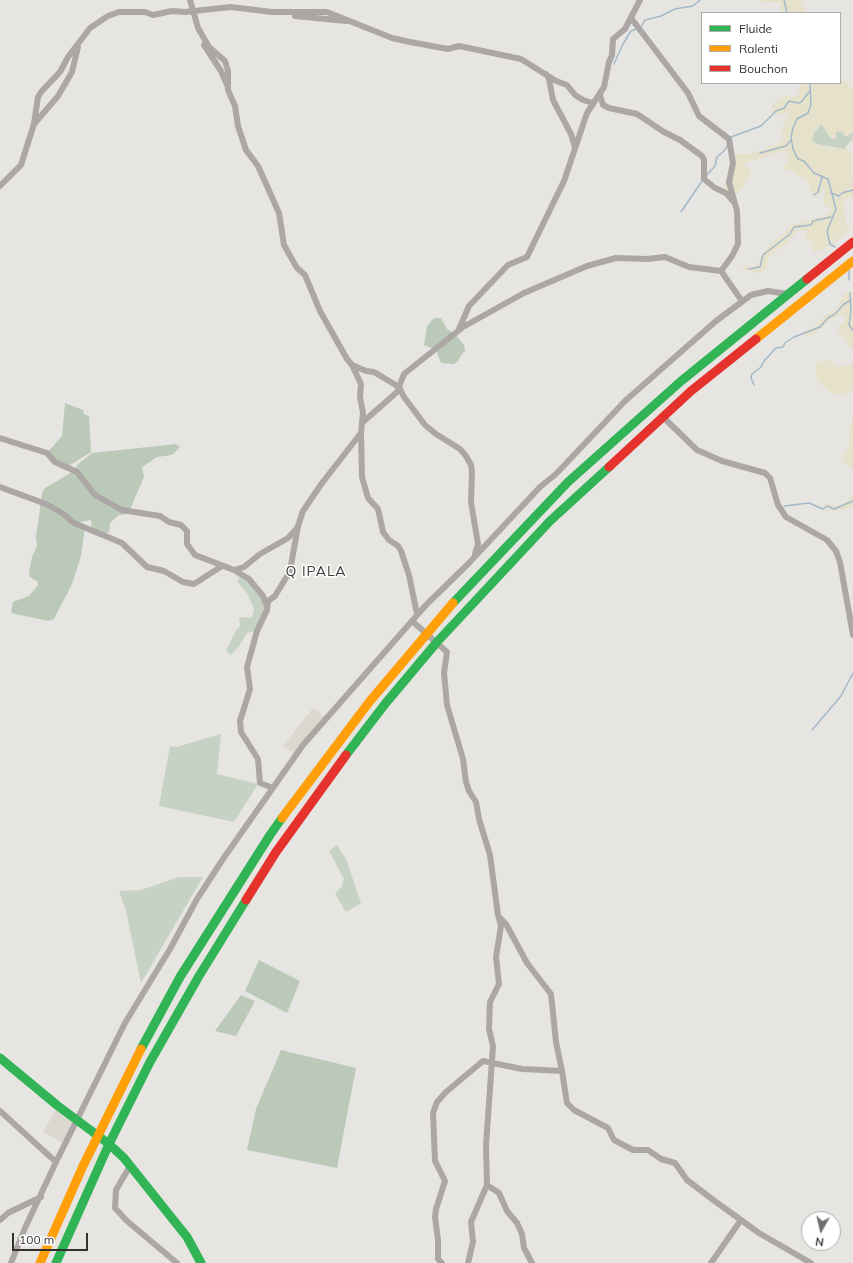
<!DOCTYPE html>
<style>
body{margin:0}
#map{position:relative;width:853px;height:1263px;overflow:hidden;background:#e7e5e2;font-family:Mulish,sans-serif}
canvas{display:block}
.legend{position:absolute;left:701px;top:12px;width:140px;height:72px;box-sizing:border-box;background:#fff;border:1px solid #adadac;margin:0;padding:5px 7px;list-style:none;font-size:12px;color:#323130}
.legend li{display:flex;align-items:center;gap:8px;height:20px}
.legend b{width:20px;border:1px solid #adadac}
.north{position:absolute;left:801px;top:1211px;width:40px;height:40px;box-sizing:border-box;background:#fff;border:1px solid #adadac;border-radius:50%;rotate:188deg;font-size:11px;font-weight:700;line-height:16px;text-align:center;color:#323130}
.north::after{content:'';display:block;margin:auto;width:14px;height:18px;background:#71706e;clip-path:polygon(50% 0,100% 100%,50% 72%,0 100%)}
.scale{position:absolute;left:12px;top:1233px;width:76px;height:18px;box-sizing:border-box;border:2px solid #323130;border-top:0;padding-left:5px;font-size:12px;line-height:14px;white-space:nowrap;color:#323130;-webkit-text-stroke:3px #fff;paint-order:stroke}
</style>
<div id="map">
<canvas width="853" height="1263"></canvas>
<ul class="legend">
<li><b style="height:5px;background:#30b455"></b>Fluide</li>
<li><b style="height:5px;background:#ff9f0a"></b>Ralenti</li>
<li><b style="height:5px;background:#e5322d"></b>Bouchon</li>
</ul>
<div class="north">N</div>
<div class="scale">100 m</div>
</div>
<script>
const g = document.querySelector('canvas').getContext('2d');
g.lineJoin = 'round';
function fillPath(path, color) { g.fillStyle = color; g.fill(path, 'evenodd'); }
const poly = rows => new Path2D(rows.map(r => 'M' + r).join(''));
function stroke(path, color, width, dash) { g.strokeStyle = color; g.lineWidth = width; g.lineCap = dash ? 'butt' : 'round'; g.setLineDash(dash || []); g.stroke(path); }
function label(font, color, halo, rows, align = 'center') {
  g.font = font + ' Mulish,sans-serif'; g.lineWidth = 3; g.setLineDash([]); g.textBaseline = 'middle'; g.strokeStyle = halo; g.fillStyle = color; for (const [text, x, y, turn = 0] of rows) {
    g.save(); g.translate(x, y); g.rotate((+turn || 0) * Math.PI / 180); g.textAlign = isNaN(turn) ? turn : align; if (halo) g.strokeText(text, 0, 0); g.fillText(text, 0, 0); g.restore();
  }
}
fillPath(poly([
 [313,708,326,719,296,755,283,746],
 [58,1106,77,1120,65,1144,43,1132]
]), '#dcd7cf');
fillPath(poly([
 [822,124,830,138,834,139,836,135,835,131,843,132,845,136,851,134,853,130,852,141,846,146,845,149,816,144,812,141,812,138,814,132],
 [242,574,266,604,257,631,247,633,239,646,231,655,226,650,237,629,240,627,239,619,241,617,250,618,253,615,254,609,247,593,237,581],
 [221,734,217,774,258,784,234,822,159,806,170,746,177,747],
 [337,845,346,859,361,903,346,912,335,894,342,886,344,879,329,851],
 [179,877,203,877,141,983,126,911,119,891,141,890]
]), '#c6d2c3');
fillPath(poly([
 [434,318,441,318,447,329,455,334,464,345,465,351,461,355,458,361,454,364,441,363,436,350,424,345,427,326],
 [65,403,83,410,84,414,89,416,91,452,67,467,47,453,62,436],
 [176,444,180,447,172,455,157,457,142,467,144,477,132,505,127,514,119,515,110,523,109,532,103,535,92,531,91,520,75,523,85,528,81,556,72,584,54,619,48,621,11,613,13,602,29,596,38,585,38,582,30,577,29,572,32,557,37,546,36,536,39,516,42,493,45,488,74,471,77,465,92,453],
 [259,960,300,981,287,1013,245,991],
 [241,995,255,1001,236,1036,215,1031],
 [281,1050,356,1068,337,1168,247,1150,256,1109]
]), '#bac9b8');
fillPath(poly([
 [760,0,801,0,807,13,782,13,781,6,779,2,762,2],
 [840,77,853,89,853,129,848,136,845,136,843,132,836,131,836,137,834,139,830,138,822,124,814,132,812,141,816,144,834,149,845,149,852,153,853,198,849,197,843,203,846,224,851,231,823,249,813,252,813,243,805,237,806,230,797,231,789,241,769,257,765,271,758,273,747,271,742,267,743,263,748,267,758,265,761,255,774,241,787,231,789,226,825,215,830,212,831,209,823,204,825,189,822,189,821,194,816,197,813,196,806,178,800,177,788,169,784,170,782,169,788,160,786,156,788,154,786,151,745,163,751,173,744,187,737,193,735,202,725,191,724,184,726,179,731,175,732,154,749,154,779,144,784,136,781,129,788,115,786,113,776,115,771,111,773,103,786,96,796,97,803,83,840,83],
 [850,292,853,293,853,349,846,345,846,341,838,332,839,325,843,324,844,320,843,314,828,320,822,328,811,335,805,336,803,332,814,327,826,315,835,311,844,294],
 [826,359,837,366,842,367,853,363,853,390,844,396,831,393,821,385,816,376,816,363],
 [853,418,853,470,845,464,842,458,849,446,849,429],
 [850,497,853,497,853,506,849,509,833,511,827,508,821,510,826,503,836,506,842,504]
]), '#e6e1cb');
stroke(poly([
 [784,0,787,13],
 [641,27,645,20,661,16,675,9,693,6,700,0],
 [614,64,623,44,631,31,636,29],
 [810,83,811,104,808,113,797,119,793,128,791,137,793,149,798,159,804,161,814,173,828,179,836,209,827,231,830,244,835,247],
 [731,137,761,126,776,111,784,108,789,101,798,103,801,102,810,91],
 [760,153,786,146,791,140],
 [706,176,715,166,717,157,724,151,728,144],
 [831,193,839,196,842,193,853,190],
 [814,195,818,192,822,177],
 [681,212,702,181],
 [749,269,760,267,763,255,790,234,794,227,811,225,813,221,831,217],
 [849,280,849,270],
 [850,293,851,311,849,325,853,330],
 [754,385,751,378,752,374,761,367,764,361,776,348,783,347,785,343,794,337,820,327,828,318,835,314,844,304,851,300],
 [784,506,809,503,823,509,827,506,834,509,853,501],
 [812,730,841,696,853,673]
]), '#a3b9ca', 1.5);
stroke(poly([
 [190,0,198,28,209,47,225,61,228,71,228,90,235,106,238,126,246,150,258,166,279,213,284,245,297,268,305,275,320,311,347,359,352,365,366,371,374,372,399,387,404,397,425,425,436,434,460,449,466,456,471,465,472,471,471,502,478,544,475,554],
 [295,16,346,21],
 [631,18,688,93,699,116,729,139,733,163,729,182,737,211,738,244,732,256,721,271,742,301],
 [204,45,221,71,227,85],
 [546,74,549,79,553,100,571,134,575,147],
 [600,95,603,105,609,108,637,114,664,132,680,140,702,156,704,160,704,179,715,188,726,193,733,201],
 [35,123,58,96,72,72,78,47],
 [0,186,21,165,34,124,38,97,41,92,60,72,68,57,90,28,108,16,119,12,145,12,153,15,172,11,185,12,231,7,272,12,327,12,392,38,410,42,448,49,459,46,521,59,556,81,567,85,575,95,583,100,593,103],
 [459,329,469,306,508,265,527,257,564,181,587,113,604,87,609,62,612,55,613,39,625,29,640,0],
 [663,417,697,450,722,461,765,473,770,478,778,505,786,517,827,540,836,551,840,562,853,635],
 [363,422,397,392,404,374,463,327,524,293,587,266,616,258,647,259,665,257,689,267,721,271],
 [361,433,362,477,368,498,378,509,383,532,389,540,398,546,401,551,409,575,417,614],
 [0,438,47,453,55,462,77,472,95,495,122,510,160,516,169,522,181,525,187,531,187,544,195,555,234,570,244,567,260,554,288,538,298,527],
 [0,487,46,504,62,513,74,523,122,543,147,567,164,571,183,582,194,584,222,566],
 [234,570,249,579,263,596,266,604],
 [412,621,447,652,444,673,447,705,463,759,466,782,469,791,476,802,479,819,490,855,498,915,501,926,496,957,499,984,490,1002,489,1029,493,1046,486,1145,487,1185,471,1222,473,1242,468,1263],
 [273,788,260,783,258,759,241,732,240,721,250,689,247,667,257,631,267,610,268,601,275,596,290,571,298,526,303,511,322,483,361,433,363,413,360,397,361,384,352,365],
 [500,918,506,924,527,963,551,994,556,1042,562,1071],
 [0,1111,56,1162],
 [130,1166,116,1190,115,1208,127,1221,177,1263],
 [487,1185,499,1193,507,1211,517,1223,522,1234,524,1248,532,1263],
 [0,1220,8,1213,41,1197],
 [11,1263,25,1228,56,1162,125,1023,170,949,197,899,223,859,303,745,426,605,468,564,540,487,556,474,625,401,716,321,751,295,768,291,788,294],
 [442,1263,438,1259,438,1240,435,1217,436,1209,445,1181,435,1161,433,1113,437,1102,446,1092,483,1061,522,1069,562,1071,567,1103,574,1110,608,1128,614,1140,633,1150,648,1150,661,1159,675,1163,687,1180,716,1202,759,1233,811,1263],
 [711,1263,741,1220]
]), '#aca7a5', 6);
stroke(poly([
 [453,603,568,482,680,382,807,279],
 [346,755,385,704,437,642,550,521,609,467],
 [141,1049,180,977,270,835,282,818],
 [0,1058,58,1106,109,1144,124,1158,187,1237,201,1263],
 [56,1263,109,1144,150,1062,199,976,246,900]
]), '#30b455', 9);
stroke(poly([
 [756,339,853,261],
 [282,818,370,701,453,603],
 [40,1263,83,1166,141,1049]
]), '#ff9f0a', 9);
stroke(poly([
 [807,279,853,242],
 [609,467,691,391,756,339],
 [246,900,276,852,346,755]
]), '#e5322d', 9);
g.letterSpacing = '1px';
label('14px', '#403d3a', '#fff', [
 ["Q IPALA",316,572]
]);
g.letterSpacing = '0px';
</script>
